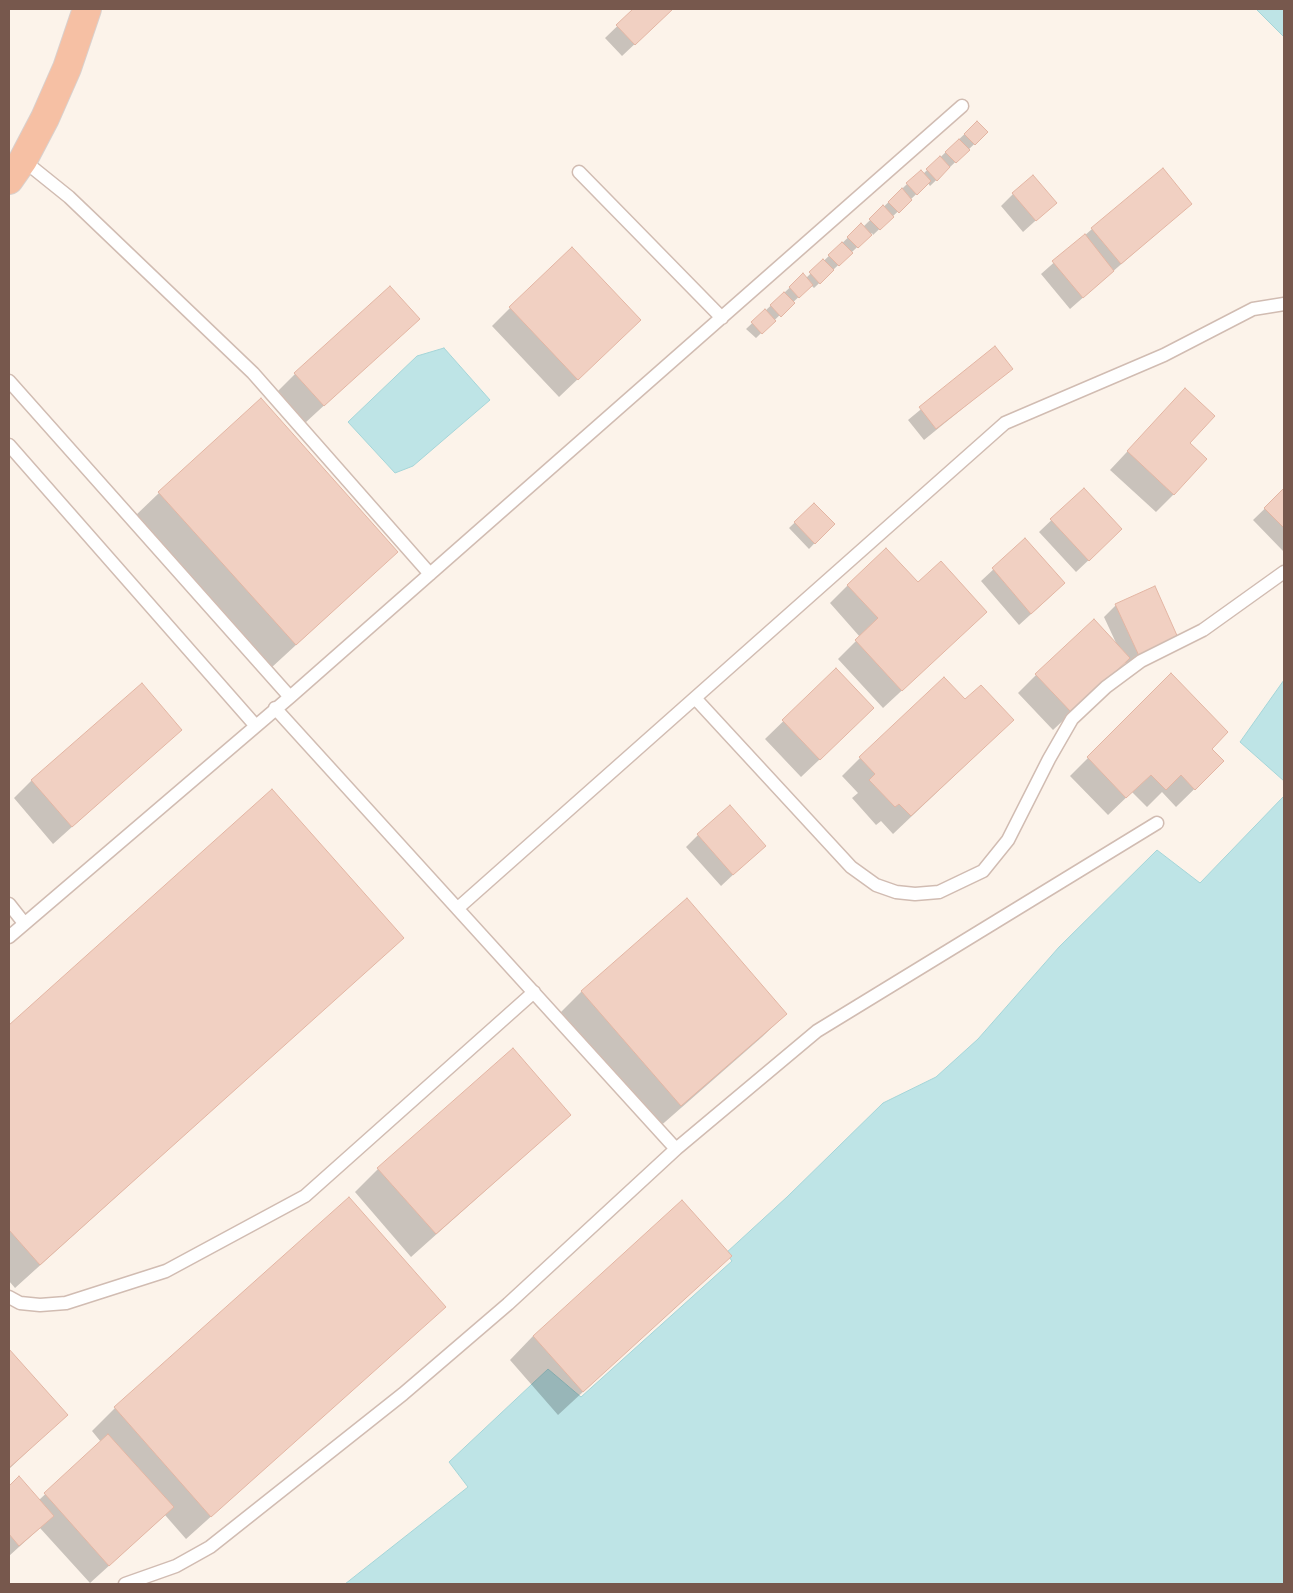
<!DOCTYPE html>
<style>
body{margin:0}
#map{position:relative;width:1293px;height:1593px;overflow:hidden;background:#fcf3ea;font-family:"DejaVu Sans",sans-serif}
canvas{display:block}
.frame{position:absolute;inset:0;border:10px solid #77584d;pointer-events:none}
</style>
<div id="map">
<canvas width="1293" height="1593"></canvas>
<div class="frame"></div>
</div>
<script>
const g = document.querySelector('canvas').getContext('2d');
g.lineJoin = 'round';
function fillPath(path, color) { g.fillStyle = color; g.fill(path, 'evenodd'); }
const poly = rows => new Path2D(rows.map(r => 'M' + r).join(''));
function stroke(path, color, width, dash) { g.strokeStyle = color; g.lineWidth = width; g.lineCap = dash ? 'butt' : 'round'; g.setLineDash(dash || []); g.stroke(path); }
const water = poly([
 [1256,9,1284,9,1284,37,1256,9],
 [444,348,490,400,413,466,395,473,348,422,417,356,444,348],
 [1284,680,1284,781,1240,742,1284,680],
 [1284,796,1284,1584,345,1584,468,1487,449,1462,548,1369,581,1397,732,1261,726,1253,787,1197,883,1103,936,1077,978,1039,1059,947,1157,850,1200,883,1284,796]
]);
fillPath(water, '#bee4e6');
stroke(water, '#a5d5d8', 1);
fillPath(poly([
 [635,9,672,9,622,56,605,38],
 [977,122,987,132,930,186,928,183,873,235,872,233,814,288,811,285,756,338,746,329,803,275,806,278,861,225,863,227,907,184,923,174],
 [1013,194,1055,203,1023,232,1001,206],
 [1191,203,1070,309,1041,274,1092,229],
 [510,308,621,338,559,397,492,326],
 [418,319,305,423,277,392,295,374],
 [995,348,1011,369,924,440,908,420],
 [1185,390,1189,443,1174,494,1156,512,1110,470],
 [1084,489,1109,541,1076,572,1039,532],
 [1284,490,1284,552,1253,520],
 [159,493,397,552,271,668,135,516],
 [814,504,833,524,809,549,789,528],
 [1025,540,1052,595,1019,625,981,581],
 [917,584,967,630,883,708,838,659,860,637,830,603,848,585],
 [1116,605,1178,639,1128,669,1125,662,1053,730,1018,693,1036,675,1117,645,1104,617],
 [836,670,855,726,801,777,765,739],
 [1171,675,1210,749,1223,761,1176,807,1162,792,1147,807,1132,792,1108,815,1070,776],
 [181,729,53,844,14,798,32,780],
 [994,738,893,834,881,821,876,825,852,798,858,793,842,776,860,758],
 [272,791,402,938,15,1288,9,1281,9,1027],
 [698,835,764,846,721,886,686,847],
 [582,991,786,1014,762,1037,657,1129,558,1015],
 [570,1115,411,1257,355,1192,378,1169],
 [730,1256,558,1415,510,1360,533,1336],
 [444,1307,186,1539,165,1515,90,1583,40,1528,9,1556,9,1487,19,1478,39,1500,101,1442,92,1431,115,1408],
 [9,1351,66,1415,9,1469]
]), '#0003');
const building = poly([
 [633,9,673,9,635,45,616,25,633,9],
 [977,121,988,132,975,145,964,134,977,121],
 [959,139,970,150,956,163,945,152,959,139],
 [940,156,950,167,937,181,926,169,940,156],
 [1163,168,1192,204,1121,264,1091,228,1163,168],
 [921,170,931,181,917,195,906,183,921,170],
 [1033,175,1057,203,1036,221,1012,193,1033,175],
 [902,188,912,200,899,213,888,202,902,188],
 [883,205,894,217,880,230,869,219,883,205],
 [861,223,872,235,858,248,847,237,861,223],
 [1085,234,1114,271,1083,298,1052,261,1085,234],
 [842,242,853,253,839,266,828,255,842,242],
 [572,247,641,320,578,380,509,307,572,247],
 [823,259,834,270,820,284,809,272,823,259],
 [803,273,813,285,799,298,789,287,803,273],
 [390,286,420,319,324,406,294,373,390,286],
 [784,292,795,303,781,317,770,305,784,292],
 [765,309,776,321,762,334,751,322,765,309],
 [995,346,1013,369,936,429,919,407,995,346],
 [1185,388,1215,416,1190,443,1207,459,1174,495,1127,451,1185,388],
 [261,398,398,552,296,645,158,492,261,398],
 [1084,488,1122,529,1089,561,1050,519,1084,488],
 [1284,488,1284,528,1264,508,1284,488],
 [814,503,835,524,815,544,794,522,814,503],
 [1025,538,1065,583,1031,614,992,568,1025,538],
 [886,548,918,582,941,561,987,612,902,691,855,640,878,618,847,585,886,548],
 [1155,586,1179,640,1140,658,1115,604,1155,586],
 [1094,619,1130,658,1072,713,1035,674,1094,619],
 [836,668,874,708,820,760,782,720,836,668],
 [1171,673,1228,732,1212,749,1224,761,1195,790,1181,775,1166,790,1151,775,1126,798,1087,757,1171,673],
 [944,677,965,699,981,685,1014,720,911,816,899,804,895,807,869,780,875,774,859,757,944,677],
 [142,683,182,730,72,827,31,780,142,683],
 [272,789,404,938,40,1265,9,1230,9,1025,272,789],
 [730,805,766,846,733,875,697,834,730,805],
 [687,898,787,1014,681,1106,581,991,687,898],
 [513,1048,571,1115,436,1234,377,1168,513,1048],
 [349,1197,446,1307,211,1517,114,1407,349,1197],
 [682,1200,732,1256,583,1392,533,1336,682,1200],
 [9,1349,68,1415,9,1468,9,1349],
 [108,1434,174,1507,109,1566,44,1493,108,1434],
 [19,1476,54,1516,19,1546,9,1534,9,1486,19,1476]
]);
fillPath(building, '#f1d0c2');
stroke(building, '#e3b5a3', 1);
const service = poly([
 [23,160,69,197,253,373,430,574],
 [579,172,722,318],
 [9,381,290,697],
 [9,445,255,725],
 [695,698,851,867,876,885,896,892,915,894,939,892,983,871,1008,840,1049,759,1072,719,1106,687,1141,661,1203,630,1284,572],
 [275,708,676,1149],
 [9,904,24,923],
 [458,908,1005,423,1164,355,1253,309,1284,304],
 [9,937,290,697,962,106],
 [9,1297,20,1303,40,1305,66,1303,166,1271,305,1196,534,992],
 [125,1584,176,1566,210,1547,403,1394,508,1304,676,1149,817,1031,1157,823]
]);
const trunk = poly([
 [9,180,23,160,45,118,67,68,87,9]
]);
stroke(service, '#d1bcb2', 15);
stroke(trunk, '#d9d0cd', 30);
stroke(service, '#fff', 12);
stroke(trunk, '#f6c0a4', 28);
</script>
